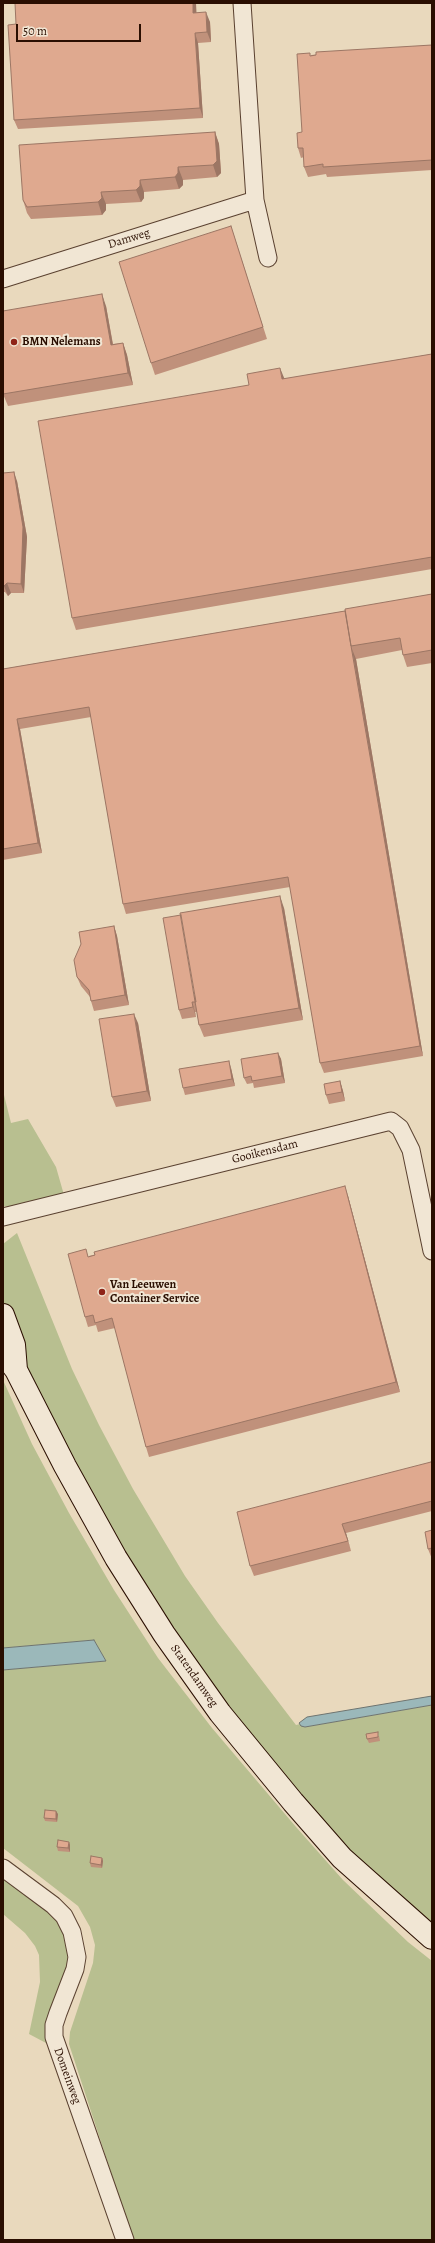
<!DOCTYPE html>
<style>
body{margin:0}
#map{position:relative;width:435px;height:2243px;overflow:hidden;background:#e9d9bd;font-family:Alegreya,serif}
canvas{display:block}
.frame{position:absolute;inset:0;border:4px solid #2a0e01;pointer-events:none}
.scale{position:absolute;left:16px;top:24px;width:125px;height:18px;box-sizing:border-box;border:2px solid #2a0e01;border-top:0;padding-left:5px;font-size:12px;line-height:14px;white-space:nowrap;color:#2a0e01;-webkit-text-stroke:3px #f1e6d4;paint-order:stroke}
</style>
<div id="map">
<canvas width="435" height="2243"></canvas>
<div class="frame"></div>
<div class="scale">50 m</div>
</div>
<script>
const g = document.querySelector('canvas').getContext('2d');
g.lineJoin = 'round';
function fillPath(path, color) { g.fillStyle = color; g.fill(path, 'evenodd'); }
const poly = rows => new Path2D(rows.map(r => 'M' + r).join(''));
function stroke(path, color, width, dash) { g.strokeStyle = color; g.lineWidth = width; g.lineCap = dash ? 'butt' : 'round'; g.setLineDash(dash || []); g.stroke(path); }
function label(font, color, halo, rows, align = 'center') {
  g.font = font + ' Alegreya,serif'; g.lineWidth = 4; g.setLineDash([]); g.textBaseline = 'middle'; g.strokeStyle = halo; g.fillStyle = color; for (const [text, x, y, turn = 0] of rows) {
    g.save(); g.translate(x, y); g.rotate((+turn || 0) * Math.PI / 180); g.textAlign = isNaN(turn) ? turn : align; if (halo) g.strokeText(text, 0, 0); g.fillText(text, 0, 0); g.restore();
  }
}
fillPath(poly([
 [3,1091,11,1123,28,1119,56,1167,64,1195,17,1208,3,1206],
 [17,1233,72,1369,99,1425,133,1489,185,1576,218,1623,296,1725,300,1724,305,1727,432,1705,432,1928,356,1856,276,1771,164,1622,42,1406,3,1310,3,1244],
 [3,1380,32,1444,69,1513,114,1590,158,1658,212,1728,296,1827,343,1880,408,1942,432,1961,432,2240,133,2240,69,2044,70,2032,93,1963,95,1945,90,1927,78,1906,3,1848,3,1670,106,1661,94,1640,3,1648],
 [3,1878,55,1917,67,1933,70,1962,46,2028,46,2043,29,2034,40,1982,39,1955,35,1946,25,1933,3,1914]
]), '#b8bf90');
const water = poly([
 [94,1640,106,1661,3,1670,3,1648,94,1640],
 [432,1696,432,1705,305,1727,301,1726,299,1723,307,1717,432,1696]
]);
fillPath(water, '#9bb8ba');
stroke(water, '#6e7470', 1);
const minor = poly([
 [255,200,268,258],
 [3,279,255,200,242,3],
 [3,1217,391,1121,400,1128,411,1150,432,1251],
 [3,1868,53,1905,64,1916,72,1932,77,1957,75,1969,58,2013,54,2025,54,2037,125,2240]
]);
const secondary = poly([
 [3,1315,14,1345,16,1370],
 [3,1353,16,1370,65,1466,116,1558,164,1634,220,1713,293,1802,342,1858,432,1938]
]);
stroke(minor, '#5a4130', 19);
stroke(secondary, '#2a0e01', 24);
stroke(minor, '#f1e6d4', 17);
stroke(secondary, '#f1e6d4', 22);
fillPath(poly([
 [196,13,210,22,211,42,198,43,203,118,18,129,14,120],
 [432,45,432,170,327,177,326,174,308,177,304,167,304,157,301,158,298,148,302,132,311,55],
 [215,132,219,144,221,173,217,177,183,180,183,185,179,189,144,192,144,198,141,202,106,204,106,210,102,215,31,219,27,213,23,200],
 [231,226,267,339,155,375,151,363],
 [106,306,113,344,123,343,127,355,133,385,8,406,3,394],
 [432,354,432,569,76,630,72,618,284,379],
 [3,473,17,481,27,537,24,593,11,593,8,596,5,592,3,592],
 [432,594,432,663,407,667,403,655,402,650,356,659,423,1056,324,1073,320,1063,290,887,126,914,123,904,91,717,20,729,42,853,3,860,3,669,345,611],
 [284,908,303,1020,204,1037,199,1025,197,1012,195,1012,196,1017,182,1019,179,1010],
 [114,926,117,936,129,1005,94,1011,91,1001,90,997,81,986,77,977,81,944],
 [138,1023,151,1101,116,1107,112,1097],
 [278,1053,281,1059,285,1083,254,1088,253,1083,247,1084,244,1078],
 [231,1068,235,1086,185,1095,183,1088],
 [340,1081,343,1091,345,1101,329,1104,326,1095],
 [348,1196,400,1392,149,1457,146,1447,115,1328,98,1332,96,1325,88,1327,85,1317,89,1256],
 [432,1464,432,1511,346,1533,351,1551,254,1576,250,1566],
 [432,1530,432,1559,428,1549],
 [379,1736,380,1741,369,1743,367,1739],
 [58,1814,57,1822,45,1821,44,1818],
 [69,1842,70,1845,70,1852,58,1851,57,1847],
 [102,1858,103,1861,102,1868,91,1867,90,1863]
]), '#c0917b');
fillPath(poly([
 [193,3,196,3,197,23,193,13],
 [206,12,210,22,211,42,207,32],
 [195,33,198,43,203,118,200,108],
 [215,132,219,144,221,173,217,177,213,165],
 [178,167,183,180,183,185,179,189,175,177],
 [140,180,144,192,144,198,141,202,136,190],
 [101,192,106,204,106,210,102,215,98,202],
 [102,294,106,306,115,357,111,345],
 [123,343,127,355,133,385,128,373],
 [280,368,285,380,282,379],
 [14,472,17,481,27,537,24,593,21,584],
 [7,583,11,593,8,596,4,586],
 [352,649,356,659,423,1056,420,1046],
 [17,719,20,729,42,853,38,843],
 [280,896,284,908,303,1020,299,1008],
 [114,926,117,936,129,1005,125,995],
 [192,1002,195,1012,196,1017,193,1007],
 [134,1014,138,1023,151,1101,147,1091],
 [278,1053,281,1059,285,1083,282,1076],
 [229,1061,231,1068,235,1086,232,1079],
 [340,1081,343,1091,345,1101,342,1092],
 [345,1186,348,1196,400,1392,396,1382],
 [342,1524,346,1533,351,1551,348,1541],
 [56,1811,58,1814,57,1822,56,1819],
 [69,1842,70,1845,70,1852,68,1848],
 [102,1858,103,1861,102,1868,101,1865]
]), '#9c7664');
const building = poly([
 [15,3,193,3,193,13,206,12,207,32,195,33,200,108,14,120,8,25,16,24,15,3],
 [432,45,432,160,323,167,323,164,304,167,303,148,298,148,297,133,302,132,297,54,310,53,310,56,316,55,316,52,432,45],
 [215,132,217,161,213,165,178,167,178,173,175,177,140,180,140,186,136,190,101,192,102,198,98,202,27,207,23,200,19,145,215,132],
 [231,226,263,327,151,363,119,262,231,226],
 [102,294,111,345,123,343,128,373,3,394,3,311,102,294],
 [432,354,432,557,72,618,38,421,249,385,247,374,280,368,282,379,432,354],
 [14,472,23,527,21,584,7,583,4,586,3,585,3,473,14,472],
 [432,594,432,650,403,655,400,638,351,646,345,609,432,594],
 [345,611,420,1046,320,1063,288,877,123,904,89,707,17,719,38,843,3,849,3,669,345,611],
 [280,896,299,1008,199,1025,180,913,280,896],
 [181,915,196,1002,192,1002,193,1007,179,1010,163,918,181,915],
 [114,926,125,995,91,1001,89,990,77,977,74,960,81,944,79,932,114,926],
 [134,1014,147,1091,112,1097,99,1019,134,1014],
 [278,1053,282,1076,252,1081,251,1076,244,1078,241,1059,278,1053],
 [229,1061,232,1079,183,1088,179,1069,229,1061],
 [340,1081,342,1092,326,1095,324,1084,340,1081],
 [345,1186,396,1382,146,1447,112,1318,95,1323,93,1315,85,1317,68,1254,86,1249,88,1257,95,1255,94,1252,345,1186],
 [431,1462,432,1464,432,1501,342,1524,348,1541,250,1566,237,1512,431,1462],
 [432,1530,432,1548,428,1549,425,1532,432,1530],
 [378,1732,378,1737,367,1739,366,1734,378,1732],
 [45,1810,56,1811,56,1819,44,1818,45,1810],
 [58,1840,69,1842,68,1848,57,1847,58,1840],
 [91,1856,102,1858,101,1865,90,1863,91,1856]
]);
fillPath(building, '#dfa98f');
stroke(building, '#9c7664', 1);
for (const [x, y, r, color] of [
 [14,342,4,"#8f2418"],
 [102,1292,4,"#8f2418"]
]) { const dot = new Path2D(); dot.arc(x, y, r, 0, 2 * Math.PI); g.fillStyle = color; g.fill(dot); stroke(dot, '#f1e6d4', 1.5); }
label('12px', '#2a0e01', '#f1e6d4', [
 ["Damweg",129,239,-17],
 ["Gooikensdam",265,1152,-14],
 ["Statendamweg",194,1676,55],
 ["Domeinweg",67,2076,70]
]);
label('bold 12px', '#2a0e01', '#f1e6d4', [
 ["BMN Nelemans",22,342],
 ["Van Leeuwen",110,1285],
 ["Container Service",110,1299]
], 'left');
</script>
